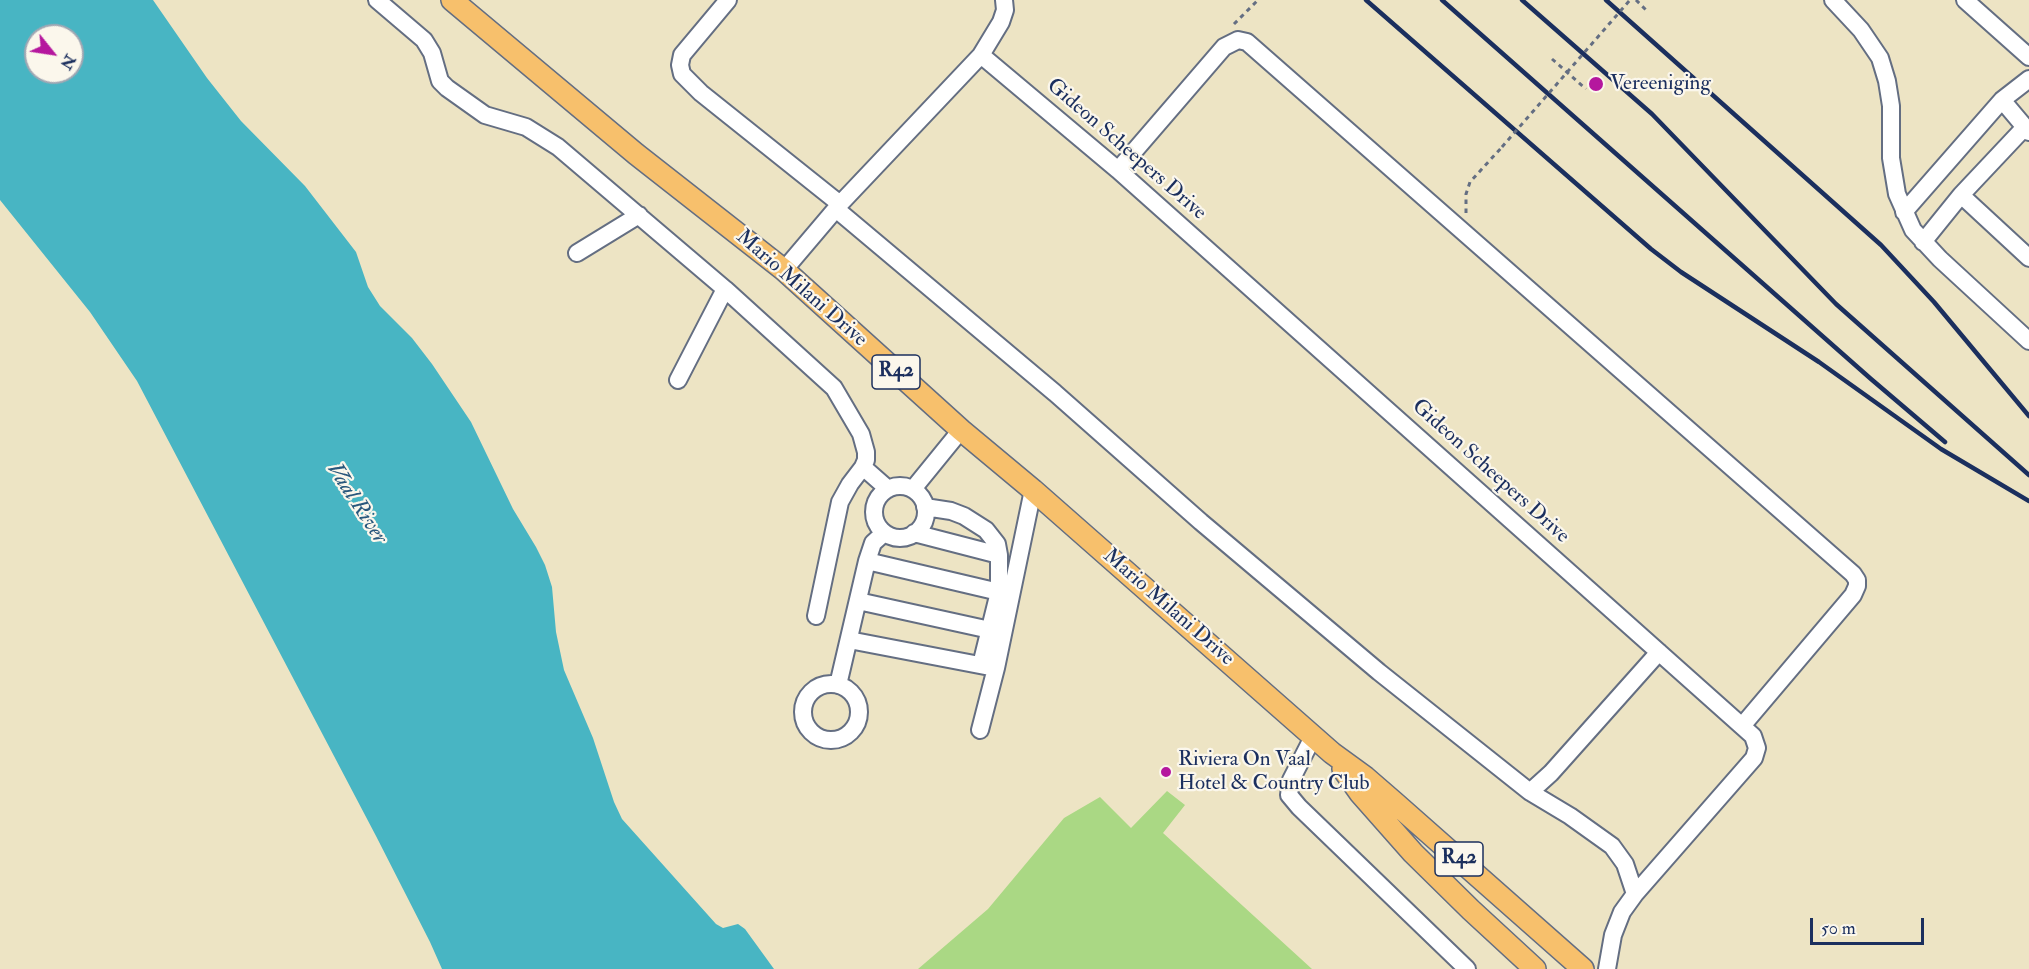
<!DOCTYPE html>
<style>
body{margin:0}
#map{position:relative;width:2029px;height:969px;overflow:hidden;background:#ede4c4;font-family:"IM FELL Double Pica",serif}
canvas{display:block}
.north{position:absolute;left:24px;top:24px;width:60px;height:60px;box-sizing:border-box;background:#fbf7ec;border:2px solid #a1a7b3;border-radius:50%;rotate:120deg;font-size:16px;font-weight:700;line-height:24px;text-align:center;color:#1b2f5e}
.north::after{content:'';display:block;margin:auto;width:21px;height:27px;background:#b5179e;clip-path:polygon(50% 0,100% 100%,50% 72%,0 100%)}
.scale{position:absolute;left:1810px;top:918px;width:114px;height:27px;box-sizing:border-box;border:3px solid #1b2f5e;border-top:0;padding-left:8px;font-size:18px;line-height:21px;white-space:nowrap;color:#1b2f5e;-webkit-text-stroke:4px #fbf7ec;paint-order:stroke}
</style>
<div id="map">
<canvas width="2029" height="969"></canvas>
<div class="north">N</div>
<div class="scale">50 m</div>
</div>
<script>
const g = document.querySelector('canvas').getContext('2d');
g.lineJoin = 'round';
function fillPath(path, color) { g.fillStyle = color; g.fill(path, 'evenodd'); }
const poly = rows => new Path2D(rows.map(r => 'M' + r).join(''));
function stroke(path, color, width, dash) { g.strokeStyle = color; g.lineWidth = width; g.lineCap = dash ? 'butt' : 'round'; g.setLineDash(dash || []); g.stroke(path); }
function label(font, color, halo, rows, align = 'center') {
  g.font = font + ' "IM FELL Double Pica",serif'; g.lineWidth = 4.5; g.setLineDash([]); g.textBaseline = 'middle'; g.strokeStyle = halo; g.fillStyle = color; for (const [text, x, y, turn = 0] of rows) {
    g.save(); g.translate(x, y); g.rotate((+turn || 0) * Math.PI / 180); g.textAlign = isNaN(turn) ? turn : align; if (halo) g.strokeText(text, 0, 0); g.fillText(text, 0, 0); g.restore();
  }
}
fillPath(poly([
 [1167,791,1185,805,1163,833,1312,969,918,969,988,909,1064,818,1100,797,1131,828]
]), '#aad884');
fillPath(poly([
 [0,0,153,0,207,78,241,121,305,186,356,252,368,287,380,306,412,338,432,364,471,422,513,509,536,547,545,565,552,587,556,632,564,670,593,738,614,802,622,819,716,924,723,928,738,924,745,929,774,969,442,969,430,942,376,836,137,381,90,312,0,200],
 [36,36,72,36,72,72,36,72]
]), '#48b5c3');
const minor = poly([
 [377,0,424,40,432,53,440,81,447,88,485,115,526,127,558,147,725,289,834,388,861,434,866,452,866,460,863,467,850,484,840,502,816,616],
 [728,0,682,55,680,65,682,74,701,93,840,204],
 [1833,0,1861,30,1880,58,1887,81,1891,106,1891,158,1897,194,1913,230,1940,259,2029,341],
 [1965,0,2029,57],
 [981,55,1118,170,1753,736,1757,748,1754,758,1635,894,1622,912,1613,935,1607,969],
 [2002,100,2029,132],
 [1118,170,1224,47,1238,40,1247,42,1853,574,1857,580,1857,586,1853,595,1742,726],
 [1961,195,2029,258],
 [836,209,1055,393,1201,522,1379,672,1530,792,1570,816,1612,846,1625,864,1635,894],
 [1904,212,2002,100,2029,79],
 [1923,242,1961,195,2025,127],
 [577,253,639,215],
 [784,270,840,204,981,55,1001,22,1005,10,1004,0],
 [678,380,725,289],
 [863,467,888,489],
 '874 512a26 26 0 1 1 52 0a26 26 0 1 1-52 0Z',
 [913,489,961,430],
 [925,507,951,511,964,516,986,530,997,544,999,555,999,592,981,665],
 [914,533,999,555],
 [867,561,999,592],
 [858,601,990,630],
 [849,640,990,667],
 '803 712a28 28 0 1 1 56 0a28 28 0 1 1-56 0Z',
 [838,685,867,561,873,543,884,533],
 [980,730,996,668,1033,490],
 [1313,737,1291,780,1289,795,1299,807,1467,969],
 [1530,792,1551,773,1659,652]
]);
const major = poly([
 [452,0,636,154,784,270,961,430,1033,490,1332,753,1365,777,1395,803,1583,969],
 [1343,769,1360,793,1413,853,1471,910,1535,969]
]);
stroke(minor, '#646e82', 20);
stroke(major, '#646e82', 24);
stroke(poly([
 [1636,0,1647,11],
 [1234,24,1258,0],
 [1552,59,1586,89],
 [1466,213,1466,194,1470,182,1502,147]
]), '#646e82', 3, [4.5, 4.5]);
stroke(minor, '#fff', 16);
stroke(major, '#f7c06c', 21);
stroke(poly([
 [1366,0,1651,249,1681,272,1819,362,1941,449,2029,501],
 [1442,0,1871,379,1945,442],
 [1522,0,1652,114,1836,304,2029,475],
 [1606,0,1881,245,1934,302,2029,416]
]), '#1b2f5e', 4.5);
stroke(poly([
 [1502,147,1630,0]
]), '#646e82', 3, [4.5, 4.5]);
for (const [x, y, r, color] of [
 [1596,84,8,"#b5179e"],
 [1166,772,6,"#b5179e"]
]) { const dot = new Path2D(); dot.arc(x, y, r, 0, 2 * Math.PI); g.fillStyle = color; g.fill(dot); stroke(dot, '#fbf7ec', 2); }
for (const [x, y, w] of [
 [896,372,48],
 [1459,859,48]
]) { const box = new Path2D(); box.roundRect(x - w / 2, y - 17, w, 34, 4.5); g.fillStyle = '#fbf7ec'; g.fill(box); stroke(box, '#1b2f5e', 1.5); }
label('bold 20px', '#1b2f5e', null, [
 ["R42",896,372],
 ["R42",1459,859]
]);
label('21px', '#1b2f5e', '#fbf7ec', [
 ["Vereeniging",1610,84],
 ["Riviera On Vaal",1178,760],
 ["Hotel & Country Club",1178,784]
], 'left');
label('21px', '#1b2f5e', '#fbf7ec', [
 ["Gideon Scheepers Drive",1126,150,41],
 ["Mario Milani Drive",801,289,41],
 ["Gideon Scheepers Drive",1490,472,42],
 ["Mario Milani Drive",1168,608,41]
]);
label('italic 22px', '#28577c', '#fbf7ec', [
 ["Vaal River",356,504,57]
]);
</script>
